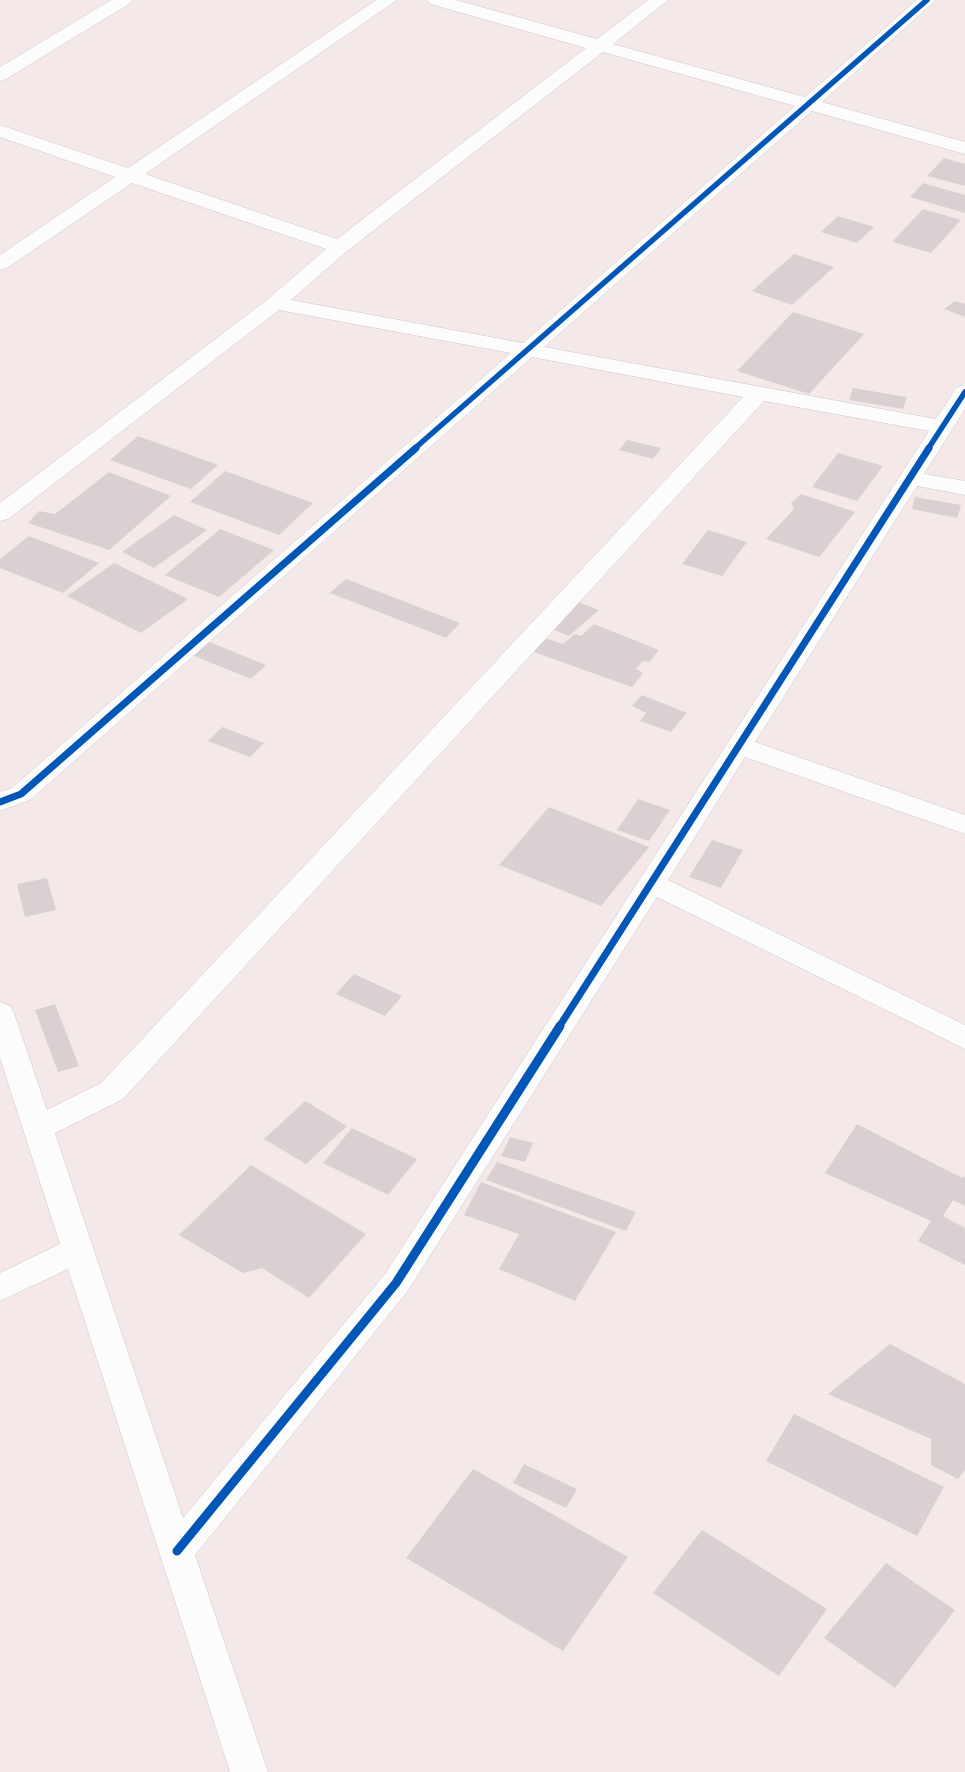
<!DOCTYPE html>
<style>
body{margin:0}
canvas{display:block;background:#f4e8e9}
</style>
<canvas width="965" height="1772"></canvas>
<script>
const g = document.querySelector('canvas').getContext('2d');
g.lineJoin = 'round';
function fillPath(path, color) { g.fillStyle = color; g.fill(path, 'evenodd'); }
const poly = rows => new Path2D(rows.map(r => 'M' + r).join(''));
function stroke(path, color, width, dash) { g.strokeStyle = color; g.lineWidth = width; g.lineCap = dash ? 'butt' : 'round'; g.setLineDash(dash || []); g.stroke(path); }
fillPath(poly([
 [944,158,965,164,965,186,927,176],
 [923,183,965,195,965,213,910,197],
 [923,209,961,220,931,253,892,242],
 [838,216,874,227,857,243,821,232],
 [794,254,834,267,792,305,752,291],
 [955,301,965,304,965,317,944,309],
 [793,312,864,334,809,394,737,371],
 [853,388,907,397,903,409,849,400],
 [138,436,218,465,191,489,110,460],
 [627,440,661,448,653,459,619,450],
 [838,453,883,466,857,501,812,487],
 [225,471,313,503,279,535,190,502],
 [109,472,171,496,109,550,28,523,39,511,55,514],
 [801,494,855,512,819,557,766,539,794,509,791,503],
 [915,497,961,505,957,518,912,509],
 [174,515,207,530,154,568,122,552],
 [220,529,274,550,219,597,165,575],
 [708,530,747,542,722,576,682,564],
 [29,536,99,563,63,593,0,568,0,559],
 [114,563,188,599,141,633,67,596],
 [346,579,460,623,446,638,330,593],
 [576,601,599,610,569,636,547,627],
 [594,624,659,650,649,662,643,661,636,669,643,673,632,687,531,651,542,637,563,644,575,634,581,636],
 [207,641,266,665,251,679,192,655],
 [642,695,687,713,671,732,640,721,646,713,632,706],
 [222,727,264,743,250,757,208,741],
 [638,799,670,810,649,841,617,830],
 [549,807,649,847,601,906,499,865],
 [712,840,743,850,721,888,689,877],
 [47,878,56,910,25,917,17,884],
 [354,974,402,996,385,1016,336,994],
 [55,1004,79,1066,58,1072,35,1010],
 [305,1101,347,1126,306,1164,264,1139],
 [857,1124,962,1178,965,1176,965,1206,953,1200,943,1216,965,1228,965,1265,918,1241,931,1221,825,1173],
 [352,1128,417,1159,388,1195,323,1163],
 [510,1137,533,1143,525,1162,501,1156],
 [497,1162,636,1212,626,1231,486,1180],
 [251,1165,366,1234,309,1298,262,1268,243,1273,179,1235],
 [481,1182,616,1232,575,1301,499,1269,519,1234,464,1215],
 [890,1344,965,1384,965,1470,958,1479,931,1465,931,1439,828,1394],
 [794,1414,944,1487,917,1536,766,1461],
 [524,1464,577,1489,566,1508,513,1483],
 [473,1469,628,1557,563,1651,406,1558],
 [702,1530,827,1609,779,1676,653,1593],
 [886,1563,955,1610,895,1688,824,1638]
]), '#dbd0d1');
const street = poly([
 [111,0,132,0,129,4,6,79,0,81,0,67,111,0],
 [376,0,397,0,145,174,337,239,586,48,430,4,427,0,456,0,597,39,648,0,668,0,613,44,805,97,917,0,936,0,822,102,965,142,965,154,812,111,544,347,936,419,957,387,965,385,965,409,924,474,965,481,965,495,917,486,755,742,965,815,965,834,745,757,668,880,965,1025,965,1049,657,897,407,1292,195,1555,268,1772,230,1772,68,1269,0,1301,0,1273,60,1244,0,1058,0,1002,10,1006,14,1013,47,1110,101,1083,743,397,532,357,30,800,0,811,0,792,12,788,511,353,279,310,8,519,0,521,0,503,268,299,326,249,132,183,7,268,0,270,0,255,115,177,0,137,0,125,128,168,376,0],
 [603,52,795,106,523,343,291,300,347,251,603,52],
 [764,401,929,431,385,1274,183,1518,55,1133,123,1099,764,401]
]);
stroke(street, '#cfc5c6', 1);
fillPath(street, '#fdfcfc');
stroke(poly([
 [414,449,927,0],
 [928,449,965,392]
]), '#0057b8', 5.5);
stroke(poly([
 [0,802,21,794,416,448],
 [559,1027,929,448]
]), '#0057b8', 7);
stroke(poly([
 [177,1551,396,1283,560,1026]
]), '#0057b8', 9);
</script>
